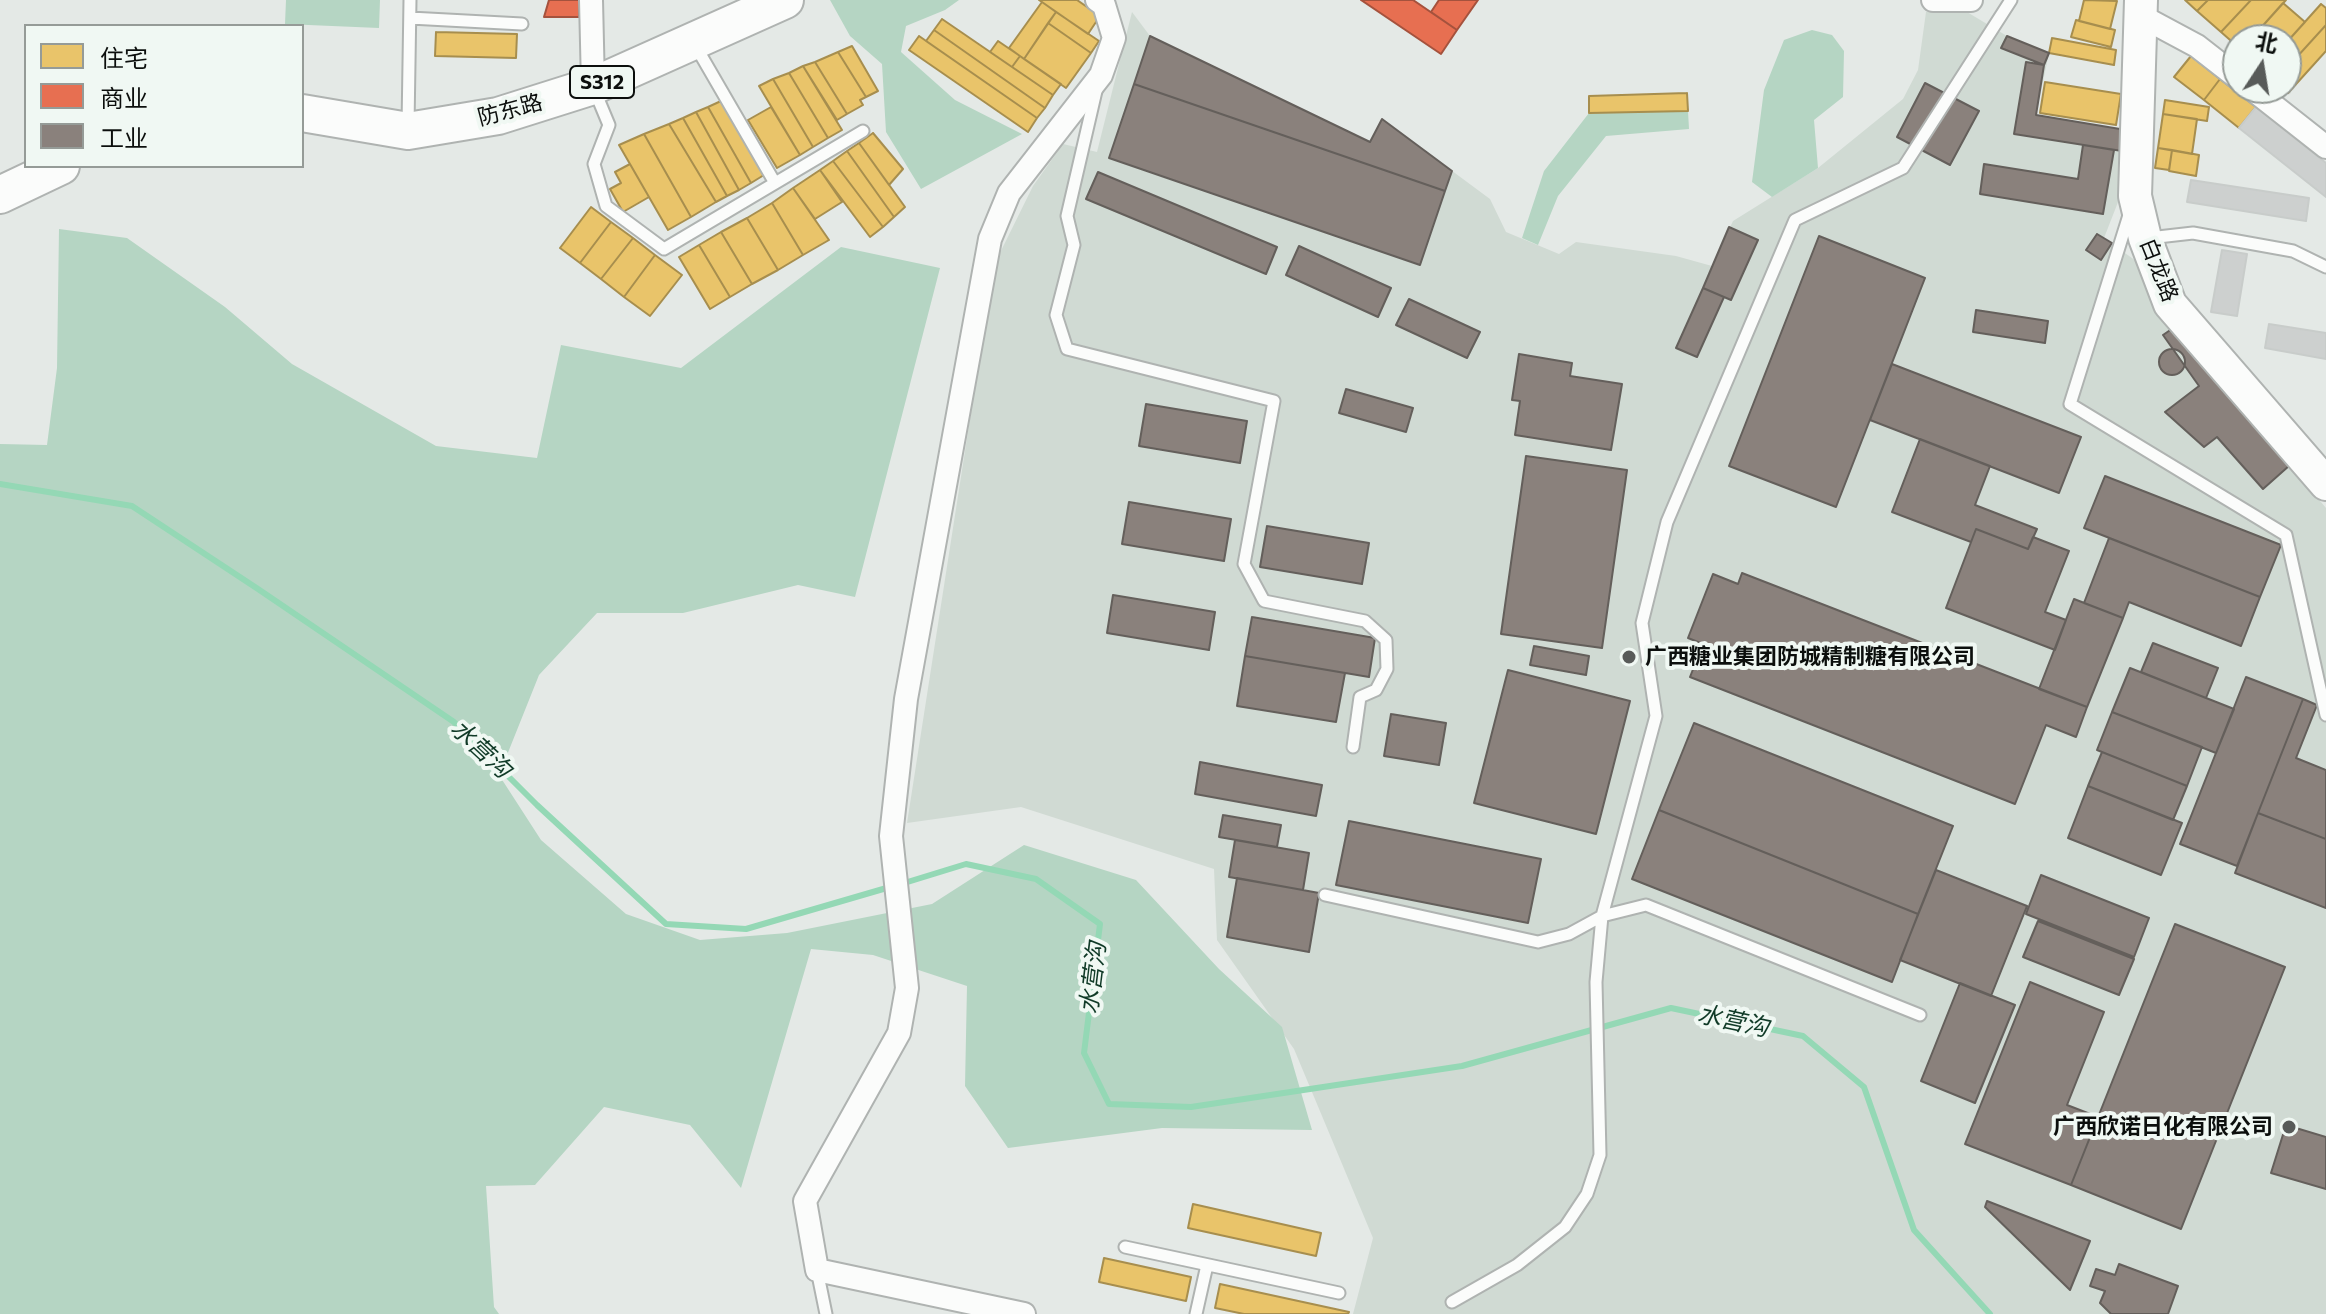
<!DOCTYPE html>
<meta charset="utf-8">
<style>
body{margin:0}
#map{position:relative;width:2326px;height:1314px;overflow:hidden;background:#e4e9e6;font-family:Commissioner,"Noto Sans SC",sans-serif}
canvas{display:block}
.legend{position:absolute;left:24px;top:24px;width:280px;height:144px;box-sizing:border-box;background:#f0f8f3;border:2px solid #959b97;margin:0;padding:10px 14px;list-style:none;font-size:24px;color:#0c0f0d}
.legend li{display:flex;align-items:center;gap:16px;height:40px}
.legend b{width:40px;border:2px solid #959b97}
.north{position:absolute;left:2222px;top:24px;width:80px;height:80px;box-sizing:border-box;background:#f0f8f3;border:2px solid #959b97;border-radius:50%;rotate:12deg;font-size:22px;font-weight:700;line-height:32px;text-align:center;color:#0c0f0d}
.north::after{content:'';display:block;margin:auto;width:28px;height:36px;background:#585b59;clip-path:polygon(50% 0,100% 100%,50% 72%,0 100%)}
</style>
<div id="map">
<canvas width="2326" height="1314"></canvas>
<ul class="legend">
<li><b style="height:22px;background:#e9c46a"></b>住宅</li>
<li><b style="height:22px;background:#e76f51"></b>商业</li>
<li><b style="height:22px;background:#8a817c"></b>工业</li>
</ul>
<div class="north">北</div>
</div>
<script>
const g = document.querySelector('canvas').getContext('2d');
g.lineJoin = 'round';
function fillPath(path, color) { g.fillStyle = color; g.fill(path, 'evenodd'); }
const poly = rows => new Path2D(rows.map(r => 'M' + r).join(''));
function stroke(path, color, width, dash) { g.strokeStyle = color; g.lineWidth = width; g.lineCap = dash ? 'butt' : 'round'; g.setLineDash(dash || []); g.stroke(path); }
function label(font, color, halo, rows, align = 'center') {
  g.font = font + ' Commissioner,"Noto Sans SC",sans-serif'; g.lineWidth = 8; g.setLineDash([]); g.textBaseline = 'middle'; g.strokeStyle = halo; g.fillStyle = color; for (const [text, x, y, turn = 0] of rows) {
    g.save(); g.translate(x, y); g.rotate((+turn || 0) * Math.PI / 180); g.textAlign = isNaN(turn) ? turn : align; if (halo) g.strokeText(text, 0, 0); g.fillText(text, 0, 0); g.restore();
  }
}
fillPath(poly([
 [1132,12,1150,36,1369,142,1382,119,1490,199,1506,232,1559,254,1576,242,1676,256,1712,266,1733,221,1818,168,1903,99,1918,70,1926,12,1967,12,2007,36,2049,53,2036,115,2126,130,2120,197,2104,238,2150,271,2290,465,2326,508,2326,1314,1353,1314,1373,1238,1294,1049,1217,940,1214,869,1021,807,907,823,994,265,1033,186,1063,144,1097,152]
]), '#d0dad3');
fillPath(poly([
 [286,0,380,0,379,28,285,24],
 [830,0,959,0,945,10,906,26,901,52,955,100,1022,134,921,189,886,132,882,64,850,36],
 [1812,30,1832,35,1844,51,1843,97,1814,120,1818,168,1772,197,1752,182,1764,90,1784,40],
 [1688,111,1689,129,1606,136,1558,196,1538,245,1522,238,1544,171,1589,113],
 [59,229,127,238,225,307,292,364,436,446,537,458,561,345,681,368,841,247,940,268,855,597,798,585,683,613,597,613,539,675,499,775,541,840,626,914,700,940,787,933,932,904,1024,845,1136,880,1219,969,1282,1027,1312,1130,1162,1128,1008,1148,965,1086,967,986,873,955,811,949,741,1188,690,1125,604,1107,535,1185,486,1186,494,1307,499,1314,0,1314,0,444,47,445,57,368]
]), '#b5d5c3');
const homes = poly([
 [1039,0,1077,0,1100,16,1088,34,1039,0],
 [2084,0,2117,1,2110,29,2079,21,2084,0],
 [2185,0,2208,0,2197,11,2185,0],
 [2208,0,2251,0,2221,32,2197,11,2208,0],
 [2251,0,2286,0,2250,40,2238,40,2238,47,2221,32,2251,0],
 [1042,2,1056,12,1024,59,1009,48,1042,2],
 [2283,3,2305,22,2286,43,2250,40,2283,3],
 [2321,4,2326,8,2326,25,2286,69,2286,43,2321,4],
 [1056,12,1099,41,1091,53,1048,23,1056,12],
 [942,19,1053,95,1045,108,934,30,942,19],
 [2076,20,2115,30,2111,47,2071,37,2076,20],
 [1048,23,1091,53,1066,88,1024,59,1048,23],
 [2326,25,2326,51,2288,93,2283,88,2286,69,2326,25],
 [934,30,1045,108,1037,118,926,41,934,30],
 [436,32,517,34,516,58,435,56,436,32],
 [919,36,1037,118,1028,132,909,50,919,36],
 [2052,38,2116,50,2114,65,2049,53,2052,38],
 [998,41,1020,56,1012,67,990,52,998,41],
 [852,46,878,91,866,97,838,52,852,46],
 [838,52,866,97,860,100,863,105,847,114,815,62,838,52],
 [1020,56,1061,84,1053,95,1012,67,1020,56],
 [2191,56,2220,79,2204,100,2174,77,2191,56],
 [815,62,847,114,837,120,803,66,815,62],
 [803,66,842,130,828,138,789,73,803,66],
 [789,73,828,138,813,147,773,79,789,73],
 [773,79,813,147,800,155,759,86,773,79],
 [2220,79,2256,107,2239,128,2204,100,2220,79],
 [2045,82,2121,94,2116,125,2040,113,2045,82],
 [1687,93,1688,111,1589,113,1589,96,1687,93],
 [2165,100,2209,107,2207,121,2163,114,2165,100],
 [721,101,764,175,751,183,708,107,721,101],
 [708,107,751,183,739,190,696,112,708,107],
 [771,107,800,155,777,168,748,120,771,107],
 [696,112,739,190,727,196,683,118,696,112],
 [2163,114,2197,119,2192,154,2158,148,2163,114],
 [683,118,727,196,716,202,669,124,683,118],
 [669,124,716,202,691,217,644,134,669,124],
 [873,133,903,169,889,185,859,143,873,133],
 [644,134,691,217,668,230,619,145,644,134],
 [859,143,905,207,894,217,847,151,859,143],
 [2158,148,2172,150,2169,170,2155,168,2158,148],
 [2172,150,2199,155,2196,176,2169,171,2172,150],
 [847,151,894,217,883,227,833,161,847,151],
 [833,161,883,227,870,237,820,170,833,161],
 [630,164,649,197,623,212,610,189,621,183,615,172,630,164],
 [820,170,842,202,815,219,793,188,820,170],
 [793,188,829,240,803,255,772,203,793,188],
 [772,203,803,255,778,270,747,218,772,203],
 [591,207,611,222,580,263,560,248,591,207],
 [747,218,778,270,752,284,721,232,747,218],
 [611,222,633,238,601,279,580,263,611,222],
 [721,232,752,284,730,297,699,245,721,232],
 [633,238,655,255,624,297,601,279,633,238],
 [699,245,730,297,710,309,679,257,699,245],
 [655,255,682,275,650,316,624,297,655,255],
 [1193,1204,1321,1233,1316,1256,1188,1228,1193,1204],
 [1104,1258,1191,1277,1186,1301,1099,1282,1104,1258],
 [1220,1284,1349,1312,1348,1314,1244,1314,1215,1308,1220,1284]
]);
fillPath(homes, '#e9c46a');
stroke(homes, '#a78e4e', 2);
const shops = poly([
 [549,0,579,0,579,17,544,17,549,0],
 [1361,0,1413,0,1457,30,1441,54,1361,0],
 [1439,0,1478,0,1457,30,1431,12,1439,0]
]);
fillPath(shops, '#e76f51');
stroke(shops, '#a5523d', 2);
const industry = poly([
 [1150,36,1370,142,1382,119,1452,171,1445,191,1134,84,1150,36],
 [2007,36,2049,53,2044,65,2001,48,2007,36],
 [2026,62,2044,65,2036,115,2126,130,2122,151,2014,134,2026,62],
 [1925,83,1979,111,1950,165,1897,137,1925,83],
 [1134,84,1445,191,1420,265,1109,158,1134,84],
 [2083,145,2114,150,2103,214,1980,194,1984,164,2078,179,2083,145],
 [1098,172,1277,247,1266,274,1086,199,1098,172],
 [1729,227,1758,240,1731,300,1703,288,1729,227],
 [2097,234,2112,243,2101,260,2086,250,2097,234],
 [1819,236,1925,278,1836,507,1729,466,1819,236],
 [1299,246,1391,288,1378,317,1286,275,1299,246],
 [1703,288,1724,297,1697,357,1676,348,1703,288],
 [1409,299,1480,332,1467,358,1396,325,1409,299],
 [1976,310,2048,321,2045,343,1973,332,1976,310],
 [2179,324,2290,465,2263,489,2217,437,2204,447,2165,412,2199,386,2163,335,2179,324],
 '2159 362a13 13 0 1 1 26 0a13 13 0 1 1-26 0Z',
 [1519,354,1572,363,1570,376,1622,384,1611,450,1515,435,1520,401,1512,400,1519,354],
 [1892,364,2081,437,2059,493,1870,420,1892,364],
 [1346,389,1413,408,1406,432,1339,413,1346,389],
 [1146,404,1247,421,1240,463,1139,446,1146,404],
 [1920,439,1990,466,1975,505,2037,529,2028,549,1976,529,1971,542,1892,512,1920,439],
 [1526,456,1627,470,1602,648,1501,634,1526,456],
 [2105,476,2281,545,2260,597,2084,528,2105,476],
 [1129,502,1231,519,1224,561,1122,544,1129,502],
 [1267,526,1369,543,1362,584,1260,567,1267,526],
 [1976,529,2028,549,2033,537,2069,551,2045,612,2066,620,2055,650,1946,608,1976,529],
 [2109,538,2260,597,2241,646,2129,602,2123,618,2084,603,2109,538],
 [1742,573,2087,707,2076,737,2046,725,2015,804,1690,677,1703,644,1688,638,1713,574,1738,584,1742,573],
 [1113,595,1215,612,1209,650,1107,633,1113,595],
 [2074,599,2123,618,2087,707,2039,689,2074,599],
 [1252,617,1375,638,1369,677,1245,656,1252,617],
 [2153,643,2218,668,2206,698,2141,672,2153,643],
 [1534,646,1589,656,1586,675,1530,665,1534,646],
 [1245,656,1345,673,1336,722,1237,706,1245,656],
 [2130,668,2234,709,2216,753,2112,712,2130,668],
 [1508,670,1630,701,1596,834,1474,803,1508,670],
 [2246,677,2303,699,2237,866,2180,844,2246,677],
 [2303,699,2317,705,2296,758,2326,770,2326,839,2258,813,2303,699],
 [2112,712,2202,747,2187,786,2097,750,2112,712],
 [1391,714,1446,723,1439,765,1384,756,1391,714],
 [1694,723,1953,826,1918,914,1659,810,1694,723],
 [2102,752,2187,786,2173,820,2088,786,2102,752],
 [1200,762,1322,785,1316,816,1195,794,1200,762],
 [2088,786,2182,823,2161,875,2068,838,2088,786],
 [1659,810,1918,914,1892,982,1632,879,1659,810],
 [2258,813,2326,839,2326,908,2235,873,2258,813],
 [1223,815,1281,825,1277,847,1219,837,1223,815],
 [1349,821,1541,859,1528,923,1336,885,1349,821],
 [1235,840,1309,853,1303,890,1229,877,1235,840],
 [1936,870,2027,906,1991,996,1900,960,1936,870],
 [2041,875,2149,918,2134,957,2026,914,2041,875],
 [1237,878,1319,893,1309,952,1227,937,1237,878],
 [2038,921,2134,959,2119,995,2023,957,2038,921],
 [2175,924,2285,967,2181,1229,2071,1185,2175,924],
 [2030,982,2104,1012,2067,1105,2098,1117,2071,1185,1965,1144,2030,982],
 [1960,983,2015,1005,1975,1103,1921,1081,1960,983],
 [2286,1125,2326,1137,2326,1189,2271,1173,2286,1125],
 [1987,1201,2090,1241,2070,1290,1985,1207,1987,1201],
 [2119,1264,2178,1286,2168,1314,2111,1314,2100,1303,2105,1291,2090,1286,2096,1269,2115,1275,2119,1264]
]);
fillPath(industry, '#8a817c');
stroke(industry, '#645f5b', 2);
stroke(poly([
 [0,484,132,506,258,589,454,722,537,805,666,924,746,929,890,887],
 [901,884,966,864,1036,879,1100,924,1084,1053,1109,1104,1191,1107,1462,1066,1671,1008,1803,1036,1864,1087,1914,1230,1990,1314]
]), '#94d8b5', 6);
const building = poly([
 [2256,107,2326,163,2326,197,2239,128,2256,107],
 [2191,180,2309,198,2306,221,2187,202,2191,180],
 [2222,250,2247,254,2237,316,2211,312,2222,250],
 [2269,324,2326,333,2326,359,2265,348,2269,324]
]);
fillPath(building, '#cdd0cf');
stroke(building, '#c8ccca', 2);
const lane = poly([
 [410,18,522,24],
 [695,45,775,183],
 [594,89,609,125,594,164,606,206,664,249,863,131],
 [1096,91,1067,216,1074,245,1056,315,1067,349,1274,401,1244,564,1264,601,1365,621,1386,640,1387,669,1376,690,1360,697,1353,747],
 [408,126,410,0],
 [2130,212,2070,404,2286,535,2326,715],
 [2149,238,2193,233,2293,251,2326,267],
 [1325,895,1538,942,1569,934,1602,916,1646,905,1920,1015],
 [1125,1247,1339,1293],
 [817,1270,826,1314],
 [1452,1302,1517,1265,1565,1227,1587,1194,1600,1155,1596,982,1602,916,1656,716,1642,623,1667,522,1795,220,1903,168,2011,0],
 [1196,1314,1207,1265]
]);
const street = poly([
 [591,0,593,86],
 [1933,0,1971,0],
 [2141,16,2197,46,2238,78],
 [2251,88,2326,147],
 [1024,1314,817,1270,805,1201,899,1033,907,988,891,836,906,699,990,239,1009,193,1101,75,1114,38,1104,5,1097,0]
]);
const secondary = poly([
 [2141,0,2135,196,2145,238,2170,304,2326,484]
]);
const primary = poly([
 [302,113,408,131,498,116,593,86,785,0],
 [0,195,61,166]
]);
stroke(lane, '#afb3b1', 15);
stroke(street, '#afb3b1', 26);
stroke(secondary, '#afb3b1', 36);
stroke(primary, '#afb3b1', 40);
stroke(lane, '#fbfcfb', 11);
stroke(street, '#fbfcfb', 22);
stroke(secondary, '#fbfcfb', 32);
stroke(primary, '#fbfcfb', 36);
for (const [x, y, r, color] of [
 [1629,657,8,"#585b59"],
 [2289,1127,8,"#585b59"]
]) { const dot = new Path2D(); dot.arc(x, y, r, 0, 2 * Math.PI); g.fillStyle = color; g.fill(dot); stroke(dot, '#f0f8f3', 3); }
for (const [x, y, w] of [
 [602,82,64]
]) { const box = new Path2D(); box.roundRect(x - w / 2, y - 16, w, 32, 6); g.fillStyle = '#f0f8f3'; g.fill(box); stroke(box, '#0c0f0d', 2); }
label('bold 20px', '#0c0f0d', null, [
 ["S312",602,82]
]);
label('22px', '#0c0f0d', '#f0f8f3', [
 ["防东路",510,110,-15],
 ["白龙路",2159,270,68]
]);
label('bold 22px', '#0c0f0d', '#f0f8f3', [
 ["广西糖业集团防城精制糖有限公司",1645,657],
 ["广西欣诺日化有限公司",2273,1127,"right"]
], 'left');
label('italic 24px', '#103a27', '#f0f8f3', [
 ["水营沟",481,749,43],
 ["水营沟",1093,978,-83],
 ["水营沟",1733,1021,12]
]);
</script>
